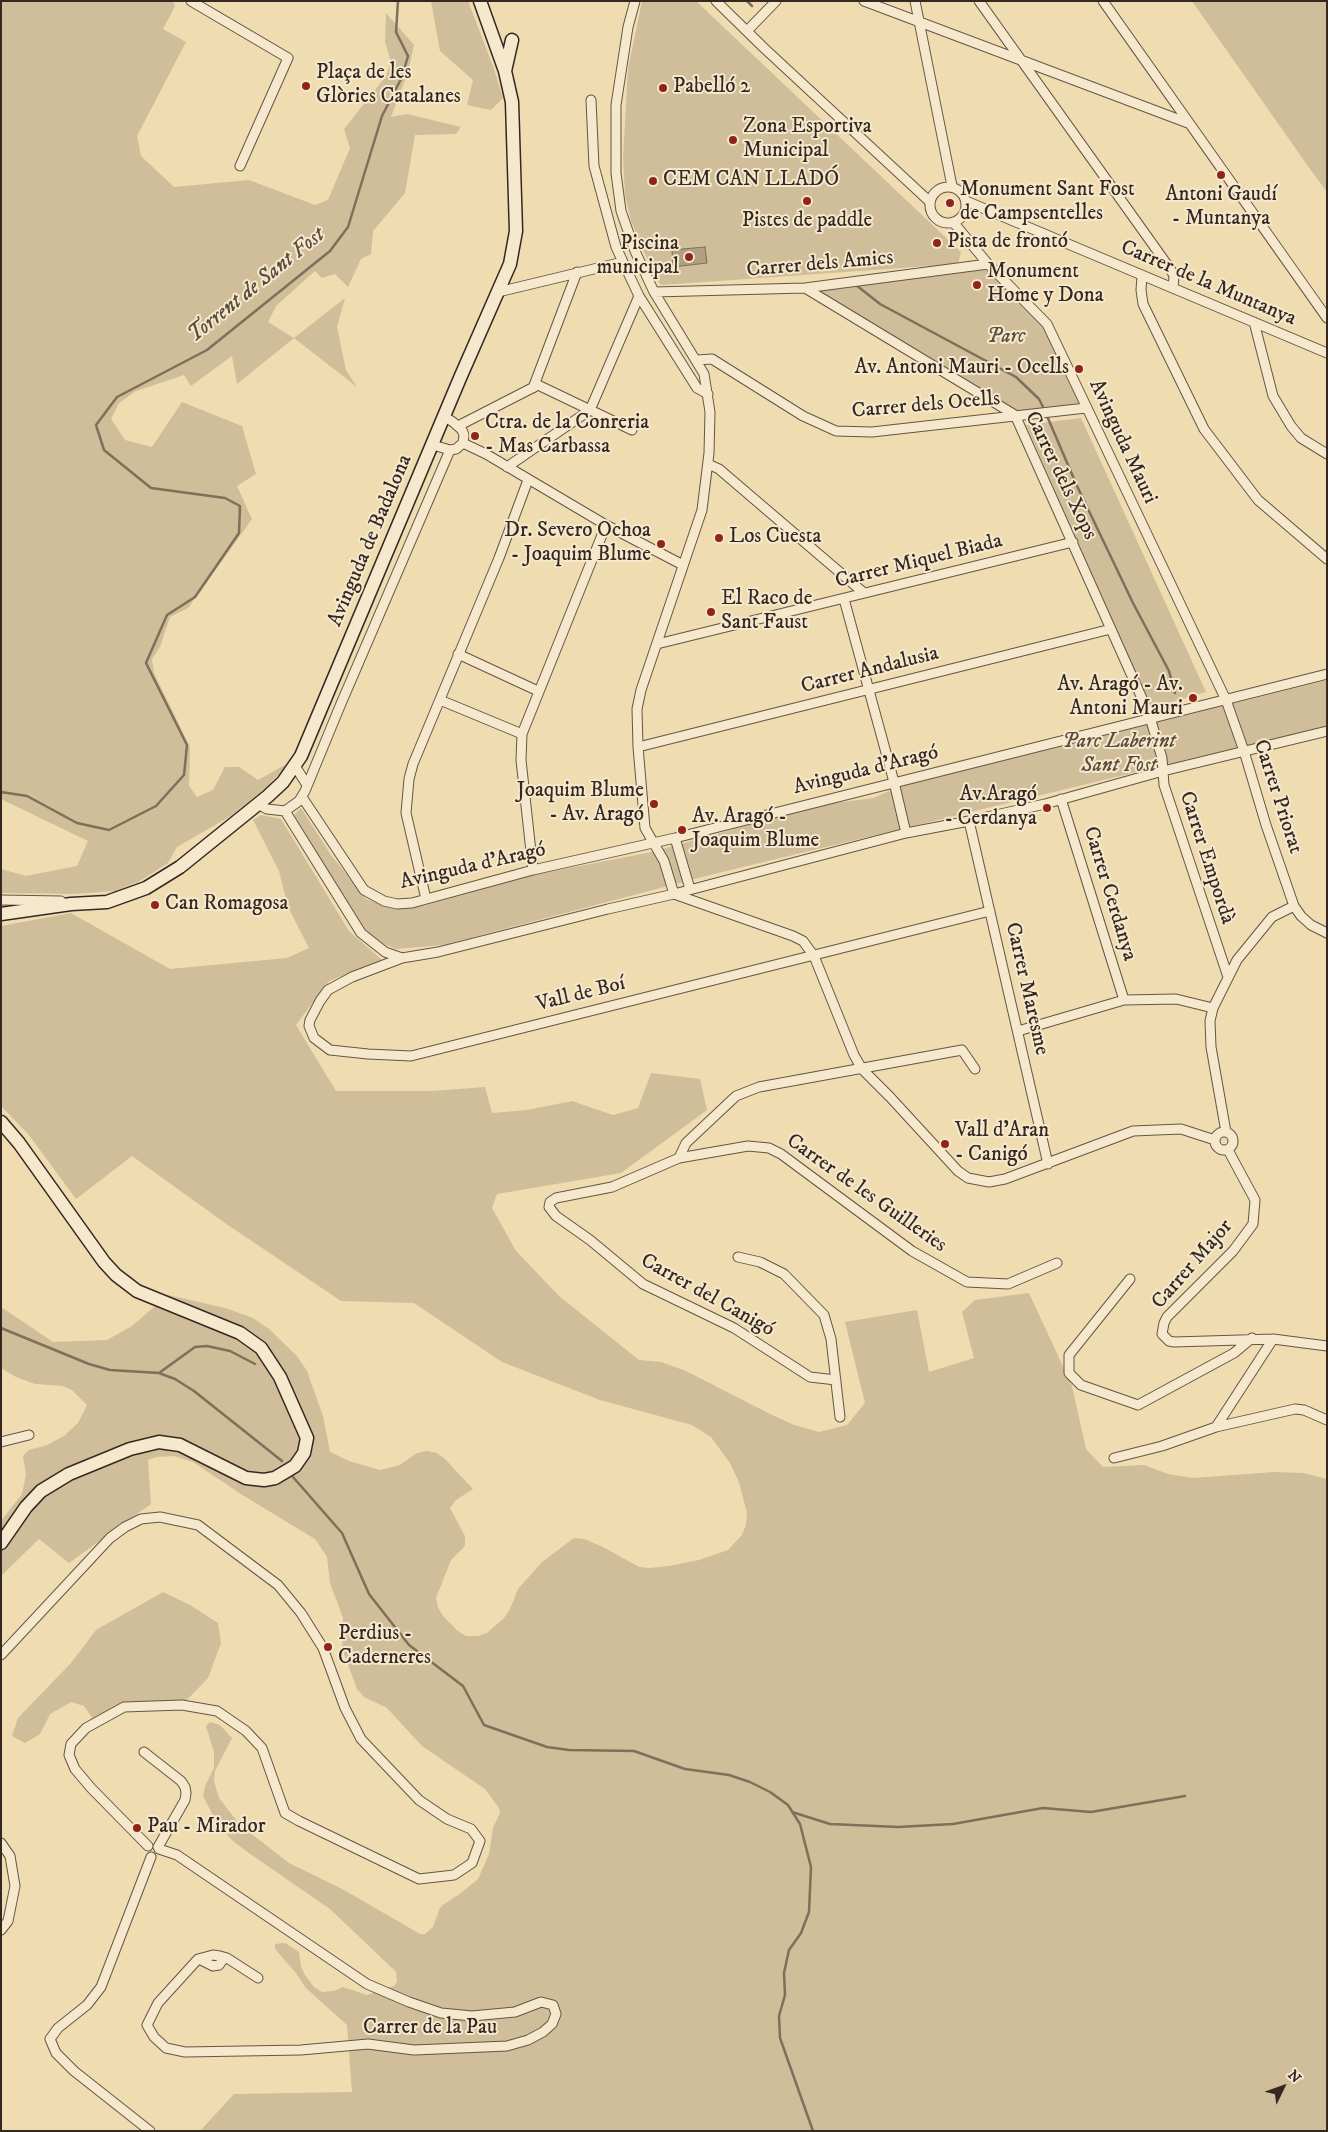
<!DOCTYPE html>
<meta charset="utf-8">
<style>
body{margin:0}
#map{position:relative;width:1328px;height:2132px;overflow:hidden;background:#f0dcb1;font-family:"IM FELL DW Pica",serif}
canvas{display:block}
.frame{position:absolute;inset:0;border:2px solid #352823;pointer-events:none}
.north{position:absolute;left:1258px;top:2062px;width:50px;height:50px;-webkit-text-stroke:4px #f5e8cc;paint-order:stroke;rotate:48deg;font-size:14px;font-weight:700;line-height:20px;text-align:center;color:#352823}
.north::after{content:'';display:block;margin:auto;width:18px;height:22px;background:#352823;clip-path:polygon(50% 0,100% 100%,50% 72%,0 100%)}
</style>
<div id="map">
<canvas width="1328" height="2132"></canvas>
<div class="frame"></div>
<div class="north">N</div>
</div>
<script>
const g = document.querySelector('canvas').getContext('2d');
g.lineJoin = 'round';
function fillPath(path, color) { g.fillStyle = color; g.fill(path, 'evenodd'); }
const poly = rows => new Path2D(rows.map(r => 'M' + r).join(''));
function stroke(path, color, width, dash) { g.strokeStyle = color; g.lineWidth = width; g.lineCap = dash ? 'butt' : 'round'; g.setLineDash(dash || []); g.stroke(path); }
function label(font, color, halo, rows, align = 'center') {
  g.font = font + ' "IM FELL DW Pica",serif'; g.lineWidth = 4; g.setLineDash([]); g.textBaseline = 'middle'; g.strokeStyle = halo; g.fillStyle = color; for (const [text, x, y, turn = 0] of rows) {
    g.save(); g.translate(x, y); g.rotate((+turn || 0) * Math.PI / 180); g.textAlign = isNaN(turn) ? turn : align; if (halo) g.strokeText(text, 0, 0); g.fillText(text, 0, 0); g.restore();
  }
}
fillPath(poly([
 [1,1,173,1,175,6,163,29,186,42,137,136,141,156,174,187,249,180,315,205,328,200,350,148,344,129,386,76,391,62,385,42,386,13,414,45,408,72,391,117,407,114,461,127,456,134,415,135,405,193,373,231,371,254,361,259,348,287,335,274,322,278,315,271,276,306,268,322,294,338,345,298,337,327,346,370,357,387,294,338,237,384,232,356,191,386,184,375,136,391,119,403,111,419,125,440,152,447,182,402,242,426,256,474,237,486,252,519,188,608,170,617,160,647,152,659,154,673,190,747,189,786,197,797,213,790,225,767,239,767,258,780,292,761,263,790,229,817,177,847,168,863,140,881,115,891,73,894,1,893,1,869,26,876,77,866,88,841,1,799],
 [431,1,468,1,494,69,503,98,491,110,467,105,473,80,440,51],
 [642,1,696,1,961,252,958,264,662,285,656,280,631,221,625,195,623,157,628,69],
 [1192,1,1327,1,1327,192,1310,169],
 [988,264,1047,324,1086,408,1015,415,805,288],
 [1081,418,1206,692,1151,708,1026,425],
 [1327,680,1327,726,710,875,443,945,396,949,376,941,362,928,294,815,301,808,331,855,366,899,394,909,424,906,533,875,652,852,821,805,873,798,901,786,1181,714,1235,703],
 [261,815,281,819,349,931,382,960,329,981,296,1025,336,1091,432,1091,485,1087,492,1113,527,1110,572,1101,613,1115,638,1108,651,1073,700,1079,707,1110,621,1173,497,1194,492,1208,516,1251,559,1296,639,1360,661,1362,686,1371,768,1413,794,1425,819,1432,847,1425,865,1403,845,1322,917,1310,929,1372,974,1358,962,1312,975,1300,1029,1293,1072,1386,1086,1449,1103,1467,1144,1465,1168,1474,1193,1478,1274,1472,1303,1473,1327,1479,1327,2131,200,2131,234,2094,352,2092,347,2025,306,1988,296,1973,275,1949,275,1944,285,1943,299,1952,301,1967,305,1975,314,1987,322,1992,334,1991,343,1987,367,1995,394,1986,397,1982,396,1972,392,1968,330,1909,246,1851,233,1841,218,1825,203,1796,205,1786,214,1768,214,1752,206,1726,210,1722,220,1725,232,1738,215,1771,214,1781,219,1798,240,1825,289,1863,344,1890,420,1934,425,1934,433,1927,440,1908,443,1905,461,1893,478,1879,489,1854,493,1828,500,1813,499,1808,485,1789,422,1746,387,1708,364,1697,357,1689,342,1649,343,1618,330,1583,327,1557,315,1539,244,1496,193,1462,174,1456,156,1457,148,1460,151,1504,69,1563,39,1539,1,1576,1,1521,22,1494,26,1475,23,1456,29,1450,47,1445,64,1436,78,1423,87,1405,72,1390,63,1386,35,1384,16,1377,1,1368,1,1307,53,1342,107,1340,132,1326,168,1295,225,1308,253,1318,269,1329,297,1356,307,1371,323,1416,330,1452,349,1461,380,1470,400,1465,417,1453,427,1451,437,1453,445,1459,473,1489,456,1500,450,1508,465,1536,465,1546,451,1560,436,1598,438,1607,443,1616,458,1631,466,1636,478,1636,487,1633,504,1618,510,1609,518,1589,542,1562,574,1538,584,1539,603,1547,639,1567,649,1568,669,1566,699,1560,728,1550,742,1535,746,1525,747,1513,739,1482,730,1463,711,1437,692,1425,600,1400,502,1362,414,1303,341,1301,225,1223,132,1156,76,1199,29,1135,1,1106,1,926,71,913,170,969,287,958,309,948,288,907,279,871,253,820],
 [163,1592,190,1605,218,1623,221,1643,208,1678,182,1705,123,1708,96,1723,84,1706,71,1702,50,1714,40,1734,25,1743,12,1736,18,1718,71,1663,96,1630]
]), '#d0bd99');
const water = poly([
 [705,247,707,263,673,267,672,250,705,247]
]);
fillPath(water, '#b09f81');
stroke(water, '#7f6f5b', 1);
stroke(poly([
 [747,1,752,6],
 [856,285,880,304,1016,377,1039,399,1045,411],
 [1047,416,1077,486,1133,603,1169,671,1175,693],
 [1,792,27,796,77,823,109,830,156,806,184,775,187,745,146,663,167,615,195,597,239,533,240,506,225,498,151,488,104,450,96,425,117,397,207,350,330,251,348,227,382,116,402,77,408,56,396,32,398,1],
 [1,1328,89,1364,110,1370,159,1373,175,1379,194,1391,282,1461],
 [159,1373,195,1347,207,1346,230,1351,255,1364],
 [293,1477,342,1533,369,1594,409,1645,463,1686,484,1725,547,1747,569,1750,634,1751,685,1769,729,1775,750,1782,770,1792,788,1805,800,1824,811,1867,809,1912,801,1933,789,1950,784,1973,785,1995,779,2016,780,2038,813,2131],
 [792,1812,830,1824,898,1827,953,1824,1043,1808,1091,1812,1185,1796]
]), '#7f6f5b', 2.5);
const street = poly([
 [191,1,288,58,240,166],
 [635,1,628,27,616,105,616,173,621,211,635,251,654,292,704,374,710,412,709,453,702,510,641,690,637,709,638,747,645,828,664,861,674,894],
 [716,1,764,48,930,202],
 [864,1,1188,123],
 [915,1,952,186],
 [979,1,1171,270,1174,276,1173,288],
 [1103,1,1327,318],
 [747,31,776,1],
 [591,100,594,166,616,247,639,296,697,388,708,394],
 '930 205a18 18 0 1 1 36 0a18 18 0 1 1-36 0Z',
 [966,201,1327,353],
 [953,222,988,264,1047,324,1226,700,1244,751,1266,825,1294,906,1301,916,1311,925,1327,933],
 [1142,276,1141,290,1143,304,1204,429,1258,500,1327,559],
 [805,288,1015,415,1149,714,1162,758,1164,785,1228,977],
 [498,292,623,262],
 [654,292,805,288,988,264],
 [1254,322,1273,396,1291,426,1301,438,1327,454],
 [697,360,712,359,803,416,836,431,872,432,1086,408],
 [533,388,577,272],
 [458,426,538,385,632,430],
 [463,443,486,454,606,525,683,565],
 [433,445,450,450,456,449,463,443,464,435,462,430,453,422,445,417],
 [708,464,719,469,864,593],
 [507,467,590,410,639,296],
 [844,599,894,782,906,833],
 [657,644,1073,542],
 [458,654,538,691],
 [440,700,522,734],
 [638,747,1111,629],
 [295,766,307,785],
 [302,797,364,890,384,901,397,904,412,903,533,870,675,838,1327,674],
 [1061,799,1124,1000],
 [258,804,267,809,285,811,361,933,385,952,402,958,438,952,608,909,674,894,906,833,969,821,1045,804,1163,771,1327,731],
 [285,811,299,801,305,791,340,706,450,450],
 [969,821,1048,1164],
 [675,838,690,889],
 [533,870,521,760,522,734,606,525],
 [674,894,793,936,803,941,814,956,854,1055,862,1069,890,1097,958,1171,968,1178,989,1182,1005,1179,1133,1131,1181,1129,1215,1140],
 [426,899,406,813,409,779,413,764,499,558,528,480],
 [1,900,61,901],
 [402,958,352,977,328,990,320,1001,310,1020,309,1026,314,1038,330,1050,368,1054,411,1056,990,911],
 [1018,1031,1124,1000,1176,999,1213,1008],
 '1215 1141a9 9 0 1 1 18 0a9 9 0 1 1-18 0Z',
 [1226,1132,1211,1047,1210,1021,1213,1008,1237,960,1272,917,1294,906],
 [1228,1150,1255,1200,1253,1224,1233,1251,1167,1317,1164,1323,1162,1334,1169,1341,1174,1342,1273,1339,1327,1346],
 [679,1158,748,1146,769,1148,781,1154,912,1251,967,1282,1008,1284,1057,1263],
 [738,1257,760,1262,784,1274,824,1315,831,1339,840,1417],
 [1130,1279,1069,1355,1069,1373,1081,1385,1138,1405,1234,1353,1252,1338],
 [836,1380,810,1377,734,1328,643,1284,590,1240,556,1216,549,1207,550,1202,556,1198,612,1187,679,1158,686,1143,736,1096,759,1087,962,1050,975,1069],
 [1216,1427,1295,1409,1304,1410,1327,1420],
 [1,1442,29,1435],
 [1114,1458,1162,1446,1216,1427,1273,1339],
 [1,1655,110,1538,125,1527,141,1519,160,1517,198,1525,278,1585,301,1613,323,1648,345,1708,361,1739,419,1800,447,1819,471,1829,480,1841,472,1863,454,1875,419,1879,299,1821,285,1813,262,1748,246,1731,217,1711,182,1705,124,1707,86,1728,71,1744,69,1755,75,1769,91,1788,148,1846],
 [144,1752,181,1781,185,1787,186,1793,185,1800,158,1847],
 [1,1843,10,1856,15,1886,8,1921,1,1930],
 [159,1849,177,1855,367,1984,409,2002,441,2013,472,2016,515,2012,541,2002,553,2005,556,2014,552,2024,543,2032,528,2040,507,2046,414,2050,368,2044,301,2050,185,2052,166,2048,154,2037,147,2025,158,2003,198,1959,213,1955,220,1956,222,1961,219,1965,213,1966,199,1959],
 [220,1956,227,1958,258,1978],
 [150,2131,74,2071,56,2053,50,2039,58,2028,87,2005,101,1987,151,1857]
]);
const secondary = poly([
 [505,71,512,40],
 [1,914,71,904,107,902,146,888,180,867,268,796,283,782,301,756,460,378,510,264,516,231,512,102,505,71,480,1],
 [1,1122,19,1143,104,1262,116,1275,137,1291,240,1333,261,1348,280,1377,307,1438,304,1453,295,1466,275,1478,264,1480,246,1478,180,1445,159,1442,130,1449,69,1474,41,1491,26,1507,1,1543]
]);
stroke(street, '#645546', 11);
stroke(secondary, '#352823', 15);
stroke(street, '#f5e8cc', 9);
stroke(secondary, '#f5e8cc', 12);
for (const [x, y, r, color] of [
 [306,86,5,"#8f2418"],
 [663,88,5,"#8f2418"],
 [733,140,5,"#8f2418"],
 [1221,175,5,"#8f2418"],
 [653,181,5,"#8f2418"],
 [807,201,5,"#8f2418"],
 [950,203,5,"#8f2418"],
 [937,243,5,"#8f2418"],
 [689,257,5,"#8f2418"],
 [977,285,5,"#8f2418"],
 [1079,369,5,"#8f2418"],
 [475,436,5,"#8f2418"],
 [719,538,5,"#8f2418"],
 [661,544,5,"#8f2418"],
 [711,612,5,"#8f2418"],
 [1193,698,5,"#8f2418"],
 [654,804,5,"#8f2418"],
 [1047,808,5,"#8f2418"],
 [682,830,5,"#8f2418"],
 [155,905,5,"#8f2418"],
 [945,1144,5,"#8f2418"],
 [328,1647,5,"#8f2418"],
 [137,1828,5,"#8f2418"]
]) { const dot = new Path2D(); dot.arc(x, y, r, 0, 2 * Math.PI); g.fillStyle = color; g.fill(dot); stroke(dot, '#f5e8cc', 2); }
label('21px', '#352823', '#f5e8cc', [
 ["Plaça de les",316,74],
 ["Glòries Catalanes",316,98],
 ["Pabelló 2",673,88],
 ["Zona Esportiva",743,128],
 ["Municipal",743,152],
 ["CEM CAN LLADÓ",663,181],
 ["Monument Sant Fost",960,191],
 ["de Campsentelles",960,215],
 ["Antoni Gaudí",1221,196,"center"],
 ["- Muntanya",1221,220,"center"],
 ["Pistes de paddle",807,222,"center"],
 ["Pista de frontó",947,243],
 ["Piscina",679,245,"right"],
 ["municipal",679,269,"right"],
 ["Monument",987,273],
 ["Home y Dona",987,297],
 ["Av. Antoni Mauri - Ocells",1069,369,"right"],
 ["Ctra. de la Conreria",485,424],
 ["- Mas Carbassa",485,448],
 ["Dr. Severo Ochoa",651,532,"right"],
 ["- Joaquim Blume",651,556,"right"],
 ["Los Cuesta",729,538],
 ["El Raco de",721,600],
 ["Sant Faust",721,624],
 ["Av. Aragó - Av.",1183,686,"right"],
 ["Antoni Mauri",1183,710,"right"],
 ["Joaquim Blume",644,792,"right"],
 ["- Av. Aragó",644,816,"right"],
 ["Av.Aragó",1037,796,"right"],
 ["- Cerdanya",1037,820,"right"],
 ["Av. Aragó -",692,818],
 ["Joaquim Blume",692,842],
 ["Can Romagosa",165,905],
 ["Vall d'Aran",955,1132],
 ["- Canigó",955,1156],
 ["Perdius -",338,1635],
 ["Caderneres",338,1659],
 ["Pau - Mirador",147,1828]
], 'left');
label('21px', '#352823', '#f5e8cc', [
 ["Carrer dels Amics",820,265,-5],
 ["Carrer de la Muntanya",1208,284,23],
 ["Carrer dels Ocells",926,406,-5],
 ["Avinguda Mauri",1122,442,65],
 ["Carrer dels Xops",1060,476,64],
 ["Avinguda de Badalona",371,541,-67],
 ["Carrer Miquel Biada",919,562,-14],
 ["Carrer Andalusia",870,671,-14],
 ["Avinguda d'Aragó",866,771,-14],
 ["Carrer Priorat",1277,797,72],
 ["Carrer Empordà",1206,858,72],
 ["Avinguda d'Aragó",473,867,-13],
 ["Carrer Cerdanya",1109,894,73],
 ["Carrer Maresme",1026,989,77],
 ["Vall de Boí",581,995,-14],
 ["Carrer de les Guilleries",866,1194,35],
 ["Carrer Major",1193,1265,-49],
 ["Carrer del Canigó",707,1296,29],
 ["Carrer de la Pau",430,2029]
]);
label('italic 21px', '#5c4d40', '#f5e8cc', [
 ["Parc",1006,338],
 ["Parc Laberint",1119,743],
 ["Sant Fost",1119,767]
]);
label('italic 22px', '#5a4c3f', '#f5e8cc', [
 ["Torrent de Sant Fost",257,286,-39]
]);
</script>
